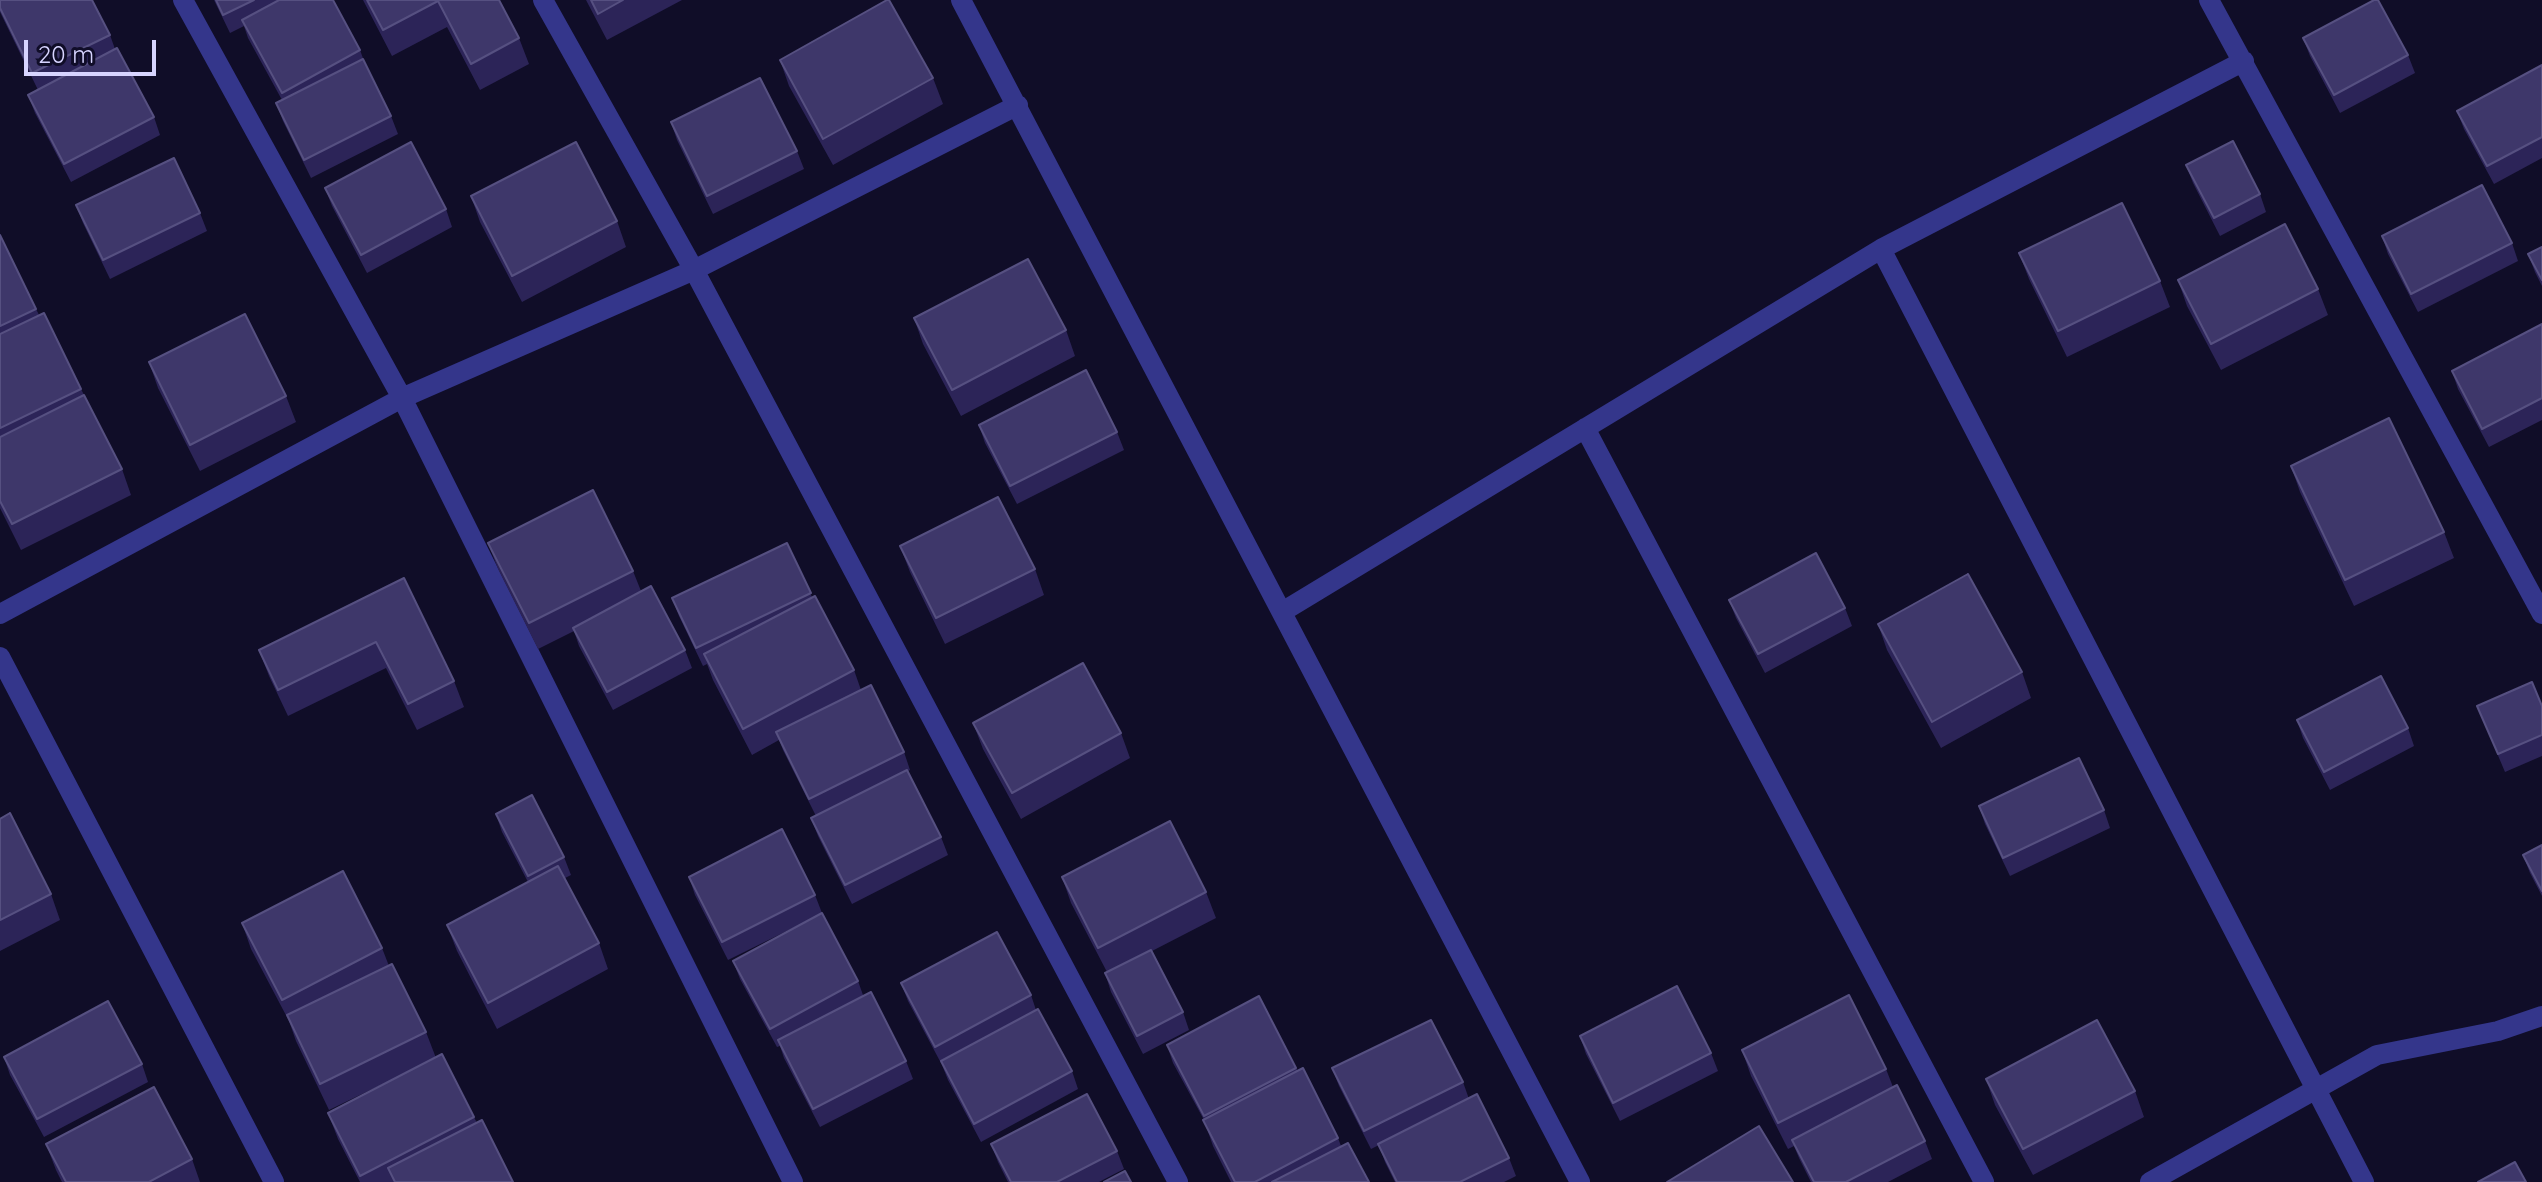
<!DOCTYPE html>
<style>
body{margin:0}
#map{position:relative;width:2542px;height:1182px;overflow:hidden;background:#100d28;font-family:Quicksand,sans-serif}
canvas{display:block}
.scale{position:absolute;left:24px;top:40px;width:132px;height:36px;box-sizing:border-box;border:4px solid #d7d4ff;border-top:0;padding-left:10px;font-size:24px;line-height:28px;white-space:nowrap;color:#d7d4ff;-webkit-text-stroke:6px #100d28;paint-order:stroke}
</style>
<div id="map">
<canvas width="2542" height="1182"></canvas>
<div class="scale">20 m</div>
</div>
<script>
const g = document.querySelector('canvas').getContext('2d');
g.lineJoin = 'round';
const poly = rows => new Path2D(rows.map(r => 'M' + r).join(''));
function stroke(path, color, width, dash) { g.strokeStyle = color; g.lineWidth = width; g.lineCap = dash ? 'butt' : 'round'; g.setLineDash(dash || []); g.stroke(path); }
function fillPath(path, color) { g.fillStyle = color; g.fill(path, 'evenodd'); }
stroke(poly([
 [183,0,402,398,793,1182],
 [543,0,694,270,1178,1182],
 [961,0,1580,1182],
 [2209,0,2542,614],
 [1881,249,2364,1182],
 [1585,428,1984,1182],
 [1282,612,1881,249,2244,61],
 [0,614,402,398,694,270,1018,105],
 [0,657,274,1182],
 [2150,1182,2377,1055,2498,1031,2542,1016]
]), '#34368b', 20);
fillPath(poly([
 [0,0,110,35,115,49,154,117,160,135,71,182,35,113,28,95,38,90,0,12],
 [214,0,333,0,360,50,364,61,391,116,398,134,311,178,283,121,276,103,282,100,248,38,244,26,230,33],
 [363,0,499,0,519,38,529,64,480,90,447,27,392,56],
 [586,0,682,0,607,40],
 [2303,38,2408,55,2415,73,2340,113,2310,56],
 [780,60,933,78,943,104,833,165,789,86],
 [2542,65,2542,158,2494,184,2464,129,2457,111],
 [671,122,797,151,804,169,713,214,677,140],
 [2186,165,2260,194,2266,212,2220,236,2193,183],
 [325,188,446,209,452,227,367,273,332,206],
 [471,196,617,221,626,247,522,302,480,222],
 [76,205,200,213,207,231,110,279,83,223],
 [0,235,39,315,81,389,122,469,131,495,21,550,0,508],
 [2382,236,2512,243,2518,261,2418,312,2388,254],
 [2542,247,2542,286,2535,272,2528,254],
 [2019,253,2160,281,2170,307,2067,357,2029,279],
 [2178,280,2318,289,2328,315,2221,370,2187,306],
 [914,318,1066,330,1075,356,961,416,923,344],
 [2542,324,2542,420,2489,447,2458,389,2452,371],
 [149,362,286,396,296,422,200,471,158,388],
 [979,425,1117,432,1124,450,1017,504,985,443],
 [2291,466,2444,532,2454,558,2354,606,2300,492],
 [488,543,633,571,641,591,685,650,692,668,613,710,579,646,574,631,538,649,498,569],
 [787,543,812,597,854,670,861,690,904,752,910,770,908,771,941,837,948,855,852,904,818,836,811,818,816,816,783,750,779,740,752,755,713,680,707,664,703,666,679,616,672,598],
 [900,546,1035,569,1044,595,945,644,910,572],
 [404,578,454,681,464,707,417,730,386,668,288,716,269,676,259,650],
 [1729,600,1845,608,1852,626,1765,673,1736,618],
 [1878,624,2022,672,2031,698,1941,748,1887,650],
 [2477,706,2542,706,2542,756,2505,772],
 [2297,720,2408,728,2414,746,2330,790,2303,738],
 [973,723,1121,733,1130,758,1021,819,983,749],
 [1979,806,2104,810,2110,828,2010,876,1985,824],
 [496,814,564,857,571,875,565,878,599,943,608,969,497,1029,457,951,447,925,528,882,502,832],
 [0,819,51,894,60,920,0,951],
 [2542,845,2542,896,2530,873,2523,855],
 [689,877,815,895,822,913,858,981,863,995,906,1061,913,1079,820,1127,784,1058,780,1046,777,1047,740,979,733,961,809,920,728,960,695,895],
 [1062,877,1206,892,1216,918,1152,951,1183,1012,1189,1030,1143,1054,1111,992,1105,973,1107,972,1071,903],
 [242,923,382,948,389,966,426,1032,436,1058,474,1117,477,1123,513,1182,360,1182,338,1139,328,1113,424,1064,329,1110,296,1041,289,1021,251,949],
 [901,983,1031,995,1036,1010,1072,1071,1078,1089,981,1142,948,1080,942,1065,908,1001],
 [1580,1036,1711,1053,1718,1071,1620,1121,1586,1054],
 [1167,1045,1296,1068,1338,1138,1341,1146,1369,1182,1231,1182,1213,1146,1204,1120,1173,1063],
 [1742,1050,1886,1069,1893,1087,1925,1141,1932,1159,1888,1182,1811,1182,1799,1158,1794,1146,1788,1149,1751,1076],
 [4,1057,142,1064,148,1082,44,1137,10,1075],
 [1332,1068,1463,1082,1469,1099,1509,1158,1516,1176,1504,1182,1395,1182,1385,1162,1379,1145,1371,1149,1339,1086],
 [1986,1079,2135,1091,2144,1117,2033,1175,1995,1105],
 [46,1144,192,1159,200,1182,62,1182,56,1170],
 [991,1144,1117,1151,1124,1169,1099,1182,1008,1182,998,1162]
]), '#2c2458');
const building = poly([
 [0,0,92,0,110,35,32,73,0,8,0,0],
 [216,0,254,0,223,15,216,0],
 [279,0,333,0,360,50,282,93,242,20,279,0],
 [367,0,499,0,519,38,471,64,438,1,383,30,367,0],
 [591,0,623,0,598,14,591,0],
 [887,0,889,0,933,78,823,139,780,60,887,0],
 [2374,0,2378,0,2408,55,2334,95,2303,38,2374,0],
 [117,48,154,117,64,164,28,95,117,48],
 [363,59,391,116,304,160,276,103,363,59],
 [2542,65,2542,137,2487,166,2457,111,2542,65],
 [760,78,797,151,707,196,671,122,760,78],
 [2233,141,2260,194,2214,218,2186,165,2233,141],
 [411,142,446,209,361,255,325,188,411,142],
 [576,142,617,221,512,276,471,196,576,142],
 [174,158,200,213,103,260,76,205,174,158],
 [2482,185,2512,243,2411,294,2382,236,2482,185],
 [2122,203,2160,281,2058,331,2019,253,2122,203],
 [2285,224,2318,289,2211,344,2178,280,2285,224],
 [0,235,36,309,0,326,0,235],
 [2542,247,2542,280,2528,254,2542,247],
 [1028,259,1066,330,952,390,914,318,1028,259],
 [44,313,81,389,0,428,0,334,44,313],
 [245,314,286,396,190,445,149,362,245,314],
 [2542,324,2542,398,2482,429,2452,371,2542,324],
 [1086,370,1117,432,1010,486,979,425,1086,370],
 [84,395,122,469,12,524,0,501,0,437,84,395],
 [2389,418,2444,532,2345,580,2291,466,2389,418],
 [593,490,633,571,529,623,488,543,593,490],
 [998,497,1035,569,936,618,900,546,998,497],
 [787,543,811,593,696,648,672,598,787,543],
 [1816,553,1845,608,1758,654,1729,600,1816,553],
 [1968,574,2022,672,1932,722,1878,624,1968,574],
 [404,578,454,681,408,704,376,642,278,690,259,650,404,578],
 [651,586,685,650,607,692,573,628,651,586],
 [815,596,854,670,743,729,704,654,815,596],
 [1083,663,1121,733,1012,793,973,723,1083,663],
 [2381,676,2408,728,2324,772,2297,720,2381,676],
 [2532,682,2542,706,2542,735,2498,754,2477,706,2532,682],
 [871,685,904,752,809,799,776,732,871,685],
 [2079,758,2104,810,2003,858,1979,806,2079,758],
 [907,770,941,837,845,885,811,818,907,770],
 [532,795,564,857,528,876,496,814,532,795],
 [10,813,51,894,0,920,0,819,10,813],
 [1170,821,1206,892,1098,948,1062,877,1170,821],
 [782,829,815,895,722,942,689,877,782,829],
 [2542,845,2542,891,2523,855,2542,845],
 [558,866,599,943,488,1003,447,925,558,866],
 [343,871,382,948,282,1000,242,923,343,871],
 [822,913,858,981,770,1029,733,961,822,913],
 [997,932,1031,995,935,1047,901,983,997,932],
 [1151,950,1183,1012,1137,1036,1105,973,1151,950],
 [392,964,426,1032,320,1084,287,1015,392,964],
 [1677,986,1711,1053,1613,1103,1580,1036,1677,986],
 [871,992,906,1061,813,1109,778,1040,871,992],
 [1849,995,1886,1069,1778,1123,1742,1050,1849,995],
 [1259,996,1296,1068,1204,1116,1167,1045,1259,996],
 [108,1001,142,1064,37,1119,4,1057,108,1001],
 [1038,1009,1072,1071,974,1124,941,1061,1038,1009],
 [1431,1020,1463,1082,1364,1131,1332,1068,1431,1020],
 [2097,1020,2135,1091,2023,1149,1986,1079,2097,1020],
 [442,1054,474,1117,360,1176,328,1113,442,1054],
 [1303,1068,1338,1138,1255,1182,1235,1182,1203,1120,1303,1068],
 [1897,1085,1925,1141,1846,1182,1814,1182,1792,1140,1897,1085],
 [154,1087,192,1159,149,1182,66,1182,46,1144,154,1087],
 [1087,1094,1117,1151,1057,1182,1011,1182,991,1144,1087,1094],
 [1477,1094,1509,1158,1460,1182,1397,1182,1378,1144,1477,1094],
 [482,1120,513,1182,395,1182,388,1168,482,1120],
 [1759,1126,1793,1182,1667,1182,1759,1126],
 [1348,1143,1369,1182,1272,1182,1348,1143],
 [2515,1162,2526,1182,2478,1182,2515,1162],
 [1125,1171,1131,1182,1104,1182,1125,1171]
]);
fillPath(building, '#3e376a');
stroke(building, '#565081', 2);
</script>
